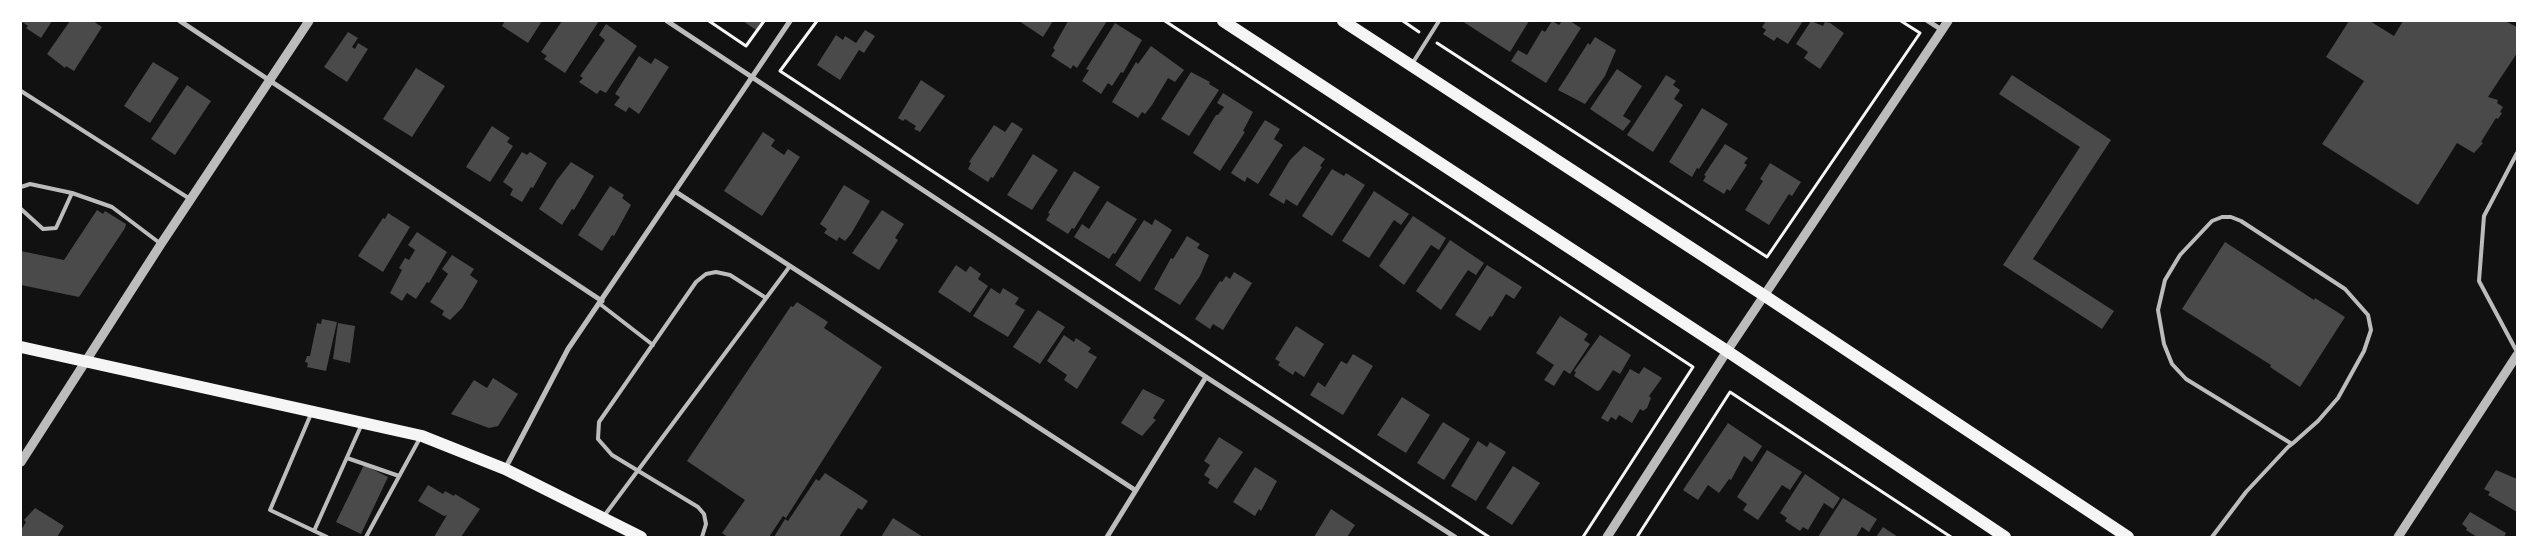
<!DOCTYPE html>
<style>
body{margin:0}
#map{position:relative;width:2538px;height:558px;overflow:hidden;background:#111;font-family:"Noto Serif",serif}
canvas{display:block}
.frame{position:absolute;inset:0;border:22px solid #fff;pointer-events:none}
</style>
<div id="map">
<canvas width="2538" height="558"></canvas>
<div class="frame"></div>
</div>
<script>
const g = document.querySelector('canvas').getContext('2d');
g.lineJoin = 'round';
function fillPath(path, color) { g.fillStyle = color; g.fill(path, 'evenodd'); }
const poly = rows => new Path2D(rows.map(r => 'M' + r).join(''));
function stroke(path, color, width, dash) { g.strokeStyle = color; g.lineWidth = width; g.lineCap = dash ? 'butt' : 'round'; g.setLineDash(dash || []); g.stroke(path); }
fillPath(poly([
 [21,21,52,21,41,38,26,28,28,26],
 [70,21,93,21,102,27,74,71,66,66,65,68,47,54],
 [505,21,542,21,528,43,502,26],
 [562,21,599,21,565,73,544,59,547,56,541,52],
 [743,21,762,21,756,30],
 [1019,21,1053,21,1043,37],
 [1068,21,1107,21,1077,68,1073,65,1071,69,1051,56,1055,50,1053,48],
 [1462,21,1529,21,1510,52],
 [1552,21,1559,25,1562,21,1570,21,1581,28,1546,83,1511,61,1518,50,1527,55,1542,30,1545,32],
 [1766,21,1803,21,1788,44,1777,37,1774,41,1763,34,1766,30,1762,27],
 [1811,21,1823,26,1825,22,1830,23,1844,33,1820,69,1804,58,1808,52,1796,44],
 [2349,21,2370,21,2394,36,2403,21,2505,21,2517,27,2517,53,2488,97,2498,100,2497,103,2503,107,2500,112,2502,113,2498,119,2496,118,2481,142,2483,143,2474,153,2457,143,2418,205,2322,144,2364,81,2326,57],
 [1115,23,1142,40,1123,73,1121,72,1112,86,1108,83,1101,94,1082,81,1089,70,1086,69],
 [606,24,637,46,606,93,600,90,597,94,579,82,583,78,580,76,605,40,599,35],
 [865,30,875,36,864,53,859,50,840,80,817,65,836,35,843,40,845,36,856,43],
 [348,32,358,38,352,47,355,49,358,43,368,49,347,82,324,67],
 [1595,37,1616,50,1605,76,1585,104,1558,90,1588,43,1590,45],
 [1151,46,1184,70,1175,82,1168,78,1152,105,1145,114,1142,112,1138,118,1112,102,1136,62,1138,64],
 [639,56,651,64,655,58,669,67,639,114,629,107,626,112,614,105,620,97,615,94],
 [153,62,179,78,150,123,124,106],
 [416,68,445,86,412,137,383,119],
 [1617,69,1642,86,1623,116,1631,121,1623,131,1590,109],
 [1191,72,1210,82,1209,84,1219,90,1189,136,1161,119],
 [1666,75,1676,81,1673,85,1680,90,1674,99,1683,105,1653,152,1627,135],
 [2012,75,2111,140,2033,259,2114,311,2102,329,2003,265,2080,147,1999,94],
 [921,80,945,96,920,132,914,129,916,126,905,119,903,121,898,118],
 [187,85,211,101,175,155,151,139],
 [1223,93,1253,112,1243,131,1245,132,1220,171,1193,153,1216,115,1218,115,1224,107,1217,103],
 [1702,108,1728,124,1699,169,1697,168,1692,177,1669,162],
 [1265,120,1280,129,1274,139,1283,145,1258,184,1247,177,1245,182,1231,173],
 [1012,122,1023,129,993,178,991,177,988,182,968,169,971,163,969,162,994,125,1005,132],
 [492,126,510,138,507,142,513,146,490,182,466,167],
 [763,132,775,140,771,146,784,155,788,149,800,157,762,216,724,191],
 [1725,144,1748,158,1744,163,1747,165,1730,191,1727,189,1724,194,1703,181,1706,176,1704,175],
 [1304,146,1325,159,1320,166,1322,167,1297,206,1286,199,1284,204,1269,195,1290,160],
 [522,152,527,155,530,152,547,163,533,188,531,187,522,202,510,195,513,189,503,182],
 [1033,154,1058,170,1032,210,1007,195],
 [571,162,594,176,574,210,572,209,562,225,539,209,557,180],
 [1770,163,1801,182,1792,196,1789,194,1769,225,1745,210,1763,181,1760,179],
 [1332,169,1344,176,1346,173,1365,185,1332,236,1302,216],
 [1074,171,1100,187,1074,229,1072,228,1068,234,1046,220,1050,214,1048,213],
 [844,185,870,201,851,234,845,241,839,237,837,241,824,233,827,229,820,224],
 [610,186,624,195,622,198,631,205,614,236,612,235,602,251,578,235],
 [1374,191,1409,214,1401,225,1394,220,1369,258,1342,241],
 [1107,201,1137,219,1115,254,1113,253,1109,259,1074,237,1082,224,1089,229],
 [97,210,103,214,105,211,126,224,125,228,79,297,21,285,21,251,64,260],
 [882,210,904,224,895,238,898,240,879,270,852,253],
 [388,213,410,227,383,272,358,256,383,218,385,219],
 [1413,216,1446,238,1439,250,1431,245,1404,285,1379,266],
 [1155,219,1172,230,1140,282,1115,265,1144,220,1152,225],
 [417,232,447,252,429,283,427,282,416,299,407,293,402,301,390,293,402,270,399,268,405,258,409,260,415,250,408,245],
 [1187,236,1200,244,1197,248,1209,255,1200,276,1180,305,1154,289,1171,258,1173,259],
 [1450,240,1484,263,1476,275,1468,270,1441,310,1416,291],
 [2225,242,2314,300,2315,298,2345,317,2300,387,2270,367,2271,365,2182,309],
 [452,255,474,269,470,275,478,281,462,308,450,320,442,315,444,311,430,302,448,274,442,269],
 [956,265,966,272,970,266,981,274,978,279,988,286,970,313,938,292],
 [1487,265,1522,287,1514,299,1506,294,1492,317,1490,316,1480,331,1455,315],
 [1234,272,1252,283,1223,330,1213,324,1210,329,1195,319,1220,281,1222,282,1226,276,1230,279],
 [991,288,1000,294,1003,288,1019,298,1015,304,1025,310,1008,337,973,316],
 [797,302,828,322,824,328,882,367,786,518,783,516,769,537,728,537,722,533,745,500,687,461,791,306,793,307],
 [1038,310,1065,327,1040,364,1013,347],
 [1560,316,1588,334,1584,340,1590,344,1570,374,1564,370,1554,386,1544,380,1554,365,1536,353],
 [322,319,337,322,326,371,307,367,308,363,305,362,307,356,310,356,317,323,321,324],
 [338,323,355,326,350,363,333,359],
 [1296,326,1324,344,1304,377,1295,371,1293,375,1278,365,1280,362,1275,359],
 [1064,335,1074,342,1076,338,1091,348,1088,352,1097,357,1077,389,1064,380,1067,375,1047,361],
 [1600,335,1631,355,1620,374,1613,370,1600,390,1597,391,1574,376,1576,372,1574,371],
 [1353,354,1373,366,1343,415,1310,395,1318,382,1325,387,1341,361,1347,364],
 [1644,367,1662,378,1649,396,1651,398,1647,408,1643,411,1640,409,1632,423,1619,415,1616,420,1611,417,1608,422,1601,418,1630,369,1639,374],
 [493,378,518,394,498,426,489,428,451,414,474,380,487,388],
 [1143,389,1165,400,1153,418,1156,420,1142,436,1121,423],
 [1402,397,1430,415,1406,453,1377,435],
 [1443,422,1470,439,1444,480,1417,463],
 [1728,423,1762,446,1752,462,1744,456,1731,480,1729,479,1719,493,1708,485,1698,500,1683,490],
 [1219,437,1243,452,1217,489,1208,483,1210,479,1204,475,1210,465,1204,461],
 [1478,441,1487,447,1490,442,1506,452,1476,501,1451,486],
 [1767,450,1802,472,1790,490,1782,485,1758,520,1743,510,1747,504,1737,497],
 [364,465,388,477,361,534,336,522],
 [1513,466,1540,483,1512,525,1486,508],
 [1255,467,1277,481,1261,511,1259,509,1255,516,1233,502],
 [2496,470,2517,479,2517,512,2488,495,2490,492,2484,489],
 [825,473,868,501,862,510,858,508,839,537,774,537,785,519,788,521,816,479,819,481],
 [1805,474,1840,498,1833,509,1824,503,1808,530,1803,527,1800,531,1785,521,1787,518,1780,513],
 [428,485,443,494,445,491,454,496,455,494,480,509,461,537,434,537,447,515,444,516,418,501],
 [1843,498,1877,519,1869,532,1862,527,1856,537,1818,537],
 [35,508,64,526,57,537,21,537,21,530,26,522,24,520],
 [1331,509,1355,525,1347,537,1314,537],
 [2470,512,2506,533,2504,537,2477,537,2466,530,2467,528,2462,524],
 [893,518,923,537,881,537],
 [1883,527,1898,537,1876,537]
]), '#4a4a4a');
stroke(poly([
 [709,21,746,46,764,21],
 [817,21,780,71,1489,537],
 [1165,21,1693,367,1583,537],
 [1403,21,1419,32],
 [1437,43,1767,257,1920,33,1901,21],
 [1637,537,1730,392,1951,537]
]), '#f5f5f5', 3);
stroke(poly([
 [1412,64,1439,21],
 [21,91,190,199],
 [2517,153,2484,216,2479,281,2517,352],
 [21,187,30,184,72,193,112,207,161,244],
 [21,209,43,229,56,228,72,193],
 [600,304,653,345],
 [311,414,270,510,327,537],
 [347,458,399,476],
 [604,516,790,266],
 [314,531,361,426],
 [366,537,420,438],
 [702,537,706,524,704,514,698,507,612,455,598,439,599,422,696,282,706,274,716,272,730,275,766,298],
 [2212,537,2246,492,2288,447,2292,444,2318,421,2338,398,2364,351,2371,330,2368,315,2345,289,2241,221,2231,217,2222,217,2212,221,2180,255,2165,280,2158,310,2164,344,2172,364,2186,379,2292,444]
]), '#bcbcbc', 4);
stroke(poly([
 [180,21,602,301],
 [667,21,1206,377,1455,537],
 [1928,21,1942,30],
 [676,192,1135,490],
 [505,469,568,349,790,21],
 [1107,537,1206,377]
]), '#bcbcbc', 5);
stroke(poly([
 [21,462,161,244,309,21],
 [1607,537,1727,351,1948,21],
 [2398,537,2517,355]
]), '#bcbcbc', 9);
stroke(poly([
 [1223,21,1727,351,2005,537],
 [1343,21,1765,296,2128,537],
 [21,347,422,436,505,469,641,537]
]), '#f5f5f5', 12);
</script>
